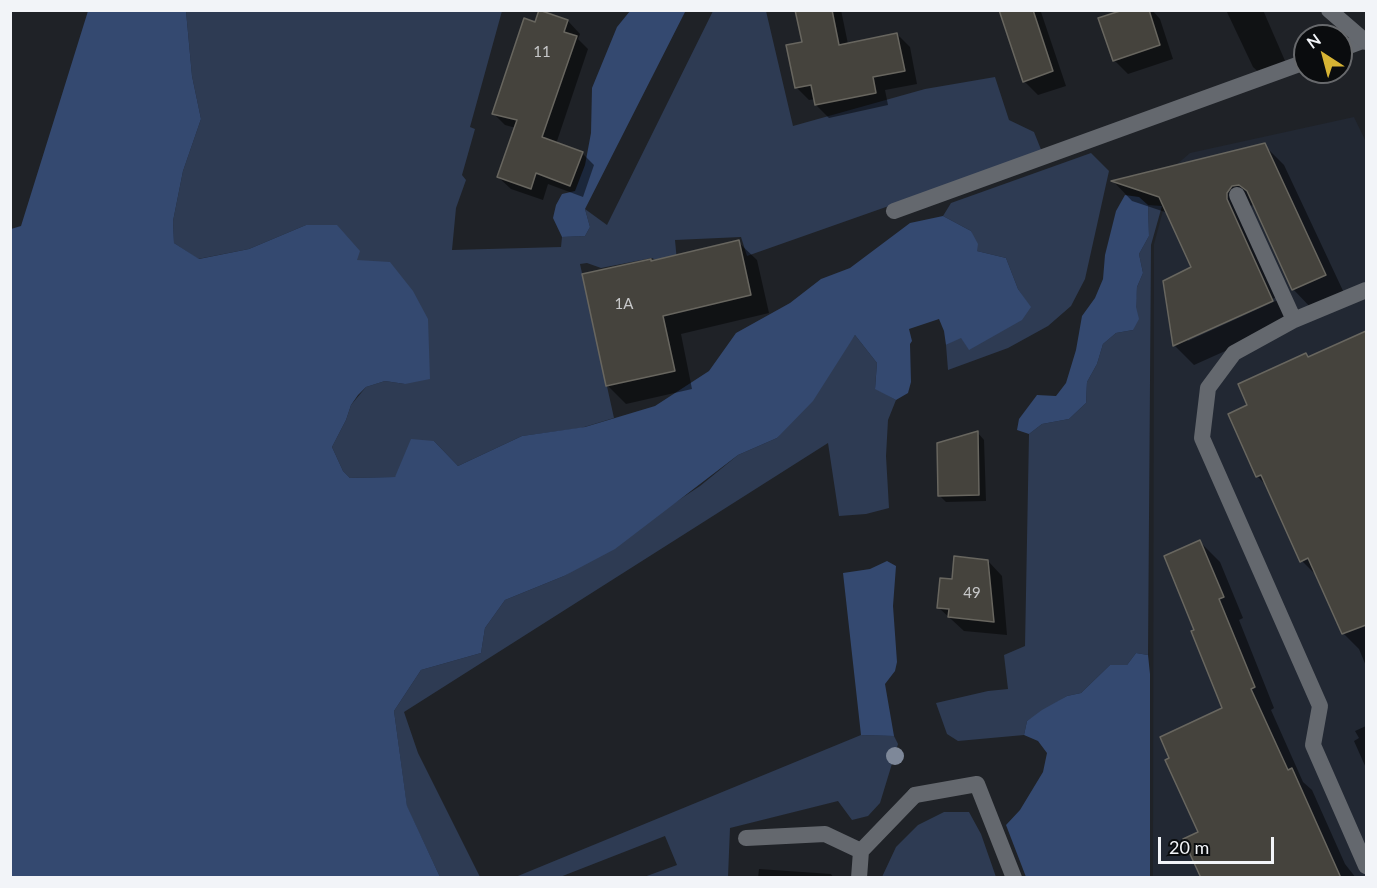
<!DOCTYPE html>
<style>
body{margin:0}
#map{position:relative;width:1377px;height:888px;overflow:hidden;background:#1f2227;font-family:Lato,sans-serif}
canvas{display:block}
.frame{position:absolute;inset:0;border:12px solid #f2f4f8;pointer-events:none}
.north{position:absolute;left:1293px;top:24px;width:60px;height:60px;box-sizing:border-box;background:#0a0c0e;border:2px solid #67696c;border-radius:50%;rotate:324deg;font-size:16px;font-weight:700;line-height:24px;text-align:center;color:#f2f4f8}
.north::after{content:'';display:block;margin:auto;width:21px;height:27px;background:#d7b434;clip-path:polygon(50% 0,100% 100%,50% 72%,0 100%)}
.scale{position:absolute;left:1158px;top:837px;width:116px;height:27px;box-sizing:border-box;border:3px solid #f2f4f8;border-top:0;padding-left:8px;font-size:18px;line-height:21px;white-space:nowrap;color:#f2f4f8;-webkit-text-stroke:4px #0a0c0e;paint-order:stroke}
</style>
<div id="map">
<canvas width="1377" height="888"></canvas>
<div class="frame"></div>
<div class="north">N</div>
<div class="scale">20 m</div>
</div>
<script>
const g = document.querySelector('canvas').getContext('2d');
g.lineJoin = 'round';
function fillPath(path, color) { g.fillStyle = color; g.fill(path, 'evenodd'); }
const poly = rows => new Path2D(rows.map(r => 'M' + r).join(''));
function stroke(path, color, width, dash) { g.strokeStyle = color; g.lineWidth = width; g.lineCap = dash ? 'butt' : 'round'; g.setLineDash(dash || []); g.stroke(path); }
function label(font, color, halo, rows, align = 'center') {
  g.font = font + ' Lato,sans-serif'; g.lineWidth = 6; g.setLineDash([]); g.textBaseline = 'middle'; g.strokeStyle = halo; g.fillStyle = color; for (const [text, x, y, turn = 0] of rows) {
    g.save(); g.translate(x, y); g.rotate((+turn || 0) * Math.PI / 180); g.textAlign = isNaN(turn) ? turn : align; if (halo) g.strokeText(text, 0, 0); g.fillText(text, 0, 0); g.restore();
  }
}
fillPath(poly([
 [1354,117,1366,142,1366,877,1153,878,1154,244,1175,166,1190,153]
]), '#222833');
fillPath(poly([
 [186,11,502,11,470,127,475,129,462,175,466,180,456,208,452,250,561,247,562,237,585,236,590,227,585,209,607,225,713,11,766,11,793,126,925,89,995,77,1009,120,1034,132,1042,152,747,256,741,237,675,240,678,272,652,258,601,268,587,263,580,264,614,418,581,428,522,436,458,466,434,441,395,477,350,478,343,471,332,447,346,420,351,405,366,387,385,381,405,384,357,260,306,225,249,249,198,259,174,243,173,221,183,171,201,119,192,76],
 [1091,153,1109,171,1085,279,1071,306,1048,326,1008,348,948,370,946,345,961,337,969,349,1030,307,1018,289,1006,258,977,251,971,231,943,216,951,203],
 [1148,205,1162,206,1151,245,1148,655,1136,653,1127,665,1110,665,1081,693,1067,696,1027,721,1024,735,958,741,947,734,936,703,988,691,1008,689,1004,655,1025,646,1029,434,1042,424,1069,419,1086,403,1087,382,1097,364,1103,344,1116,333,1133,330,1137,287,1143,273,1139,254,1149,236],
 [855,335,877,363,875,388,896,400,888,420,886,456,889,508,866,514,839,516,828,443,404,712,418,753,480,877,440,877,407,807,394,711,421,670,481,653,485,628,505,600,564,576,700,486,738,455,777,438],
 [861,735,894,736,898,744,880,803,868,816,852,820,838,801,730,828,728,877,644,877,677,865,665,836,560,877,513,878],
 [944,812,969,812,981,834,996,877,882,877,896,847,918,825]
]), '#2e3b53');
fillPath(poly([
 [88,11,186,11,192,76,201,119,183,171,173,221,174,243,199,259,249,249,306,225,337,225,360,251,357,260,390,262,413,291,428,319,430,379,405,384,385,381,366,387,358,395,351,405,346,420,332,447,343,471,350,478,395,477,411,439,434,441,458,466,522,436,585,427,655,406,709,371,736,333,790,303,821,279,850,268,910,223,943,216,971,231,978,244,977,251,1006,258,1018,289,1031,307,1022,320,969,350,961,338,946,345,944,331,939,319,909,329,912,341,910,344,911,382,908,393,896,400,875,389,877,363,855,335,813,401,777,438,738,455,615,549,564,576,505,600,485,628,481,653,421,670,394,711,407,806,440,877,11,877,11,229,21,226],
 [630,11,684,10,685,12,585,209,590,227,585,236,562,237,553,218,556,205,562,194,575,191,585,165,591,133,592,88,617,27],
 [1125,195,1139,197,1148,205,1149,236,1139,254,1143,273,1137,287,1136,307,1139,319,1133,330,1116,333,1103,344,1097,364,1087,382,1086,403,1069,419,1042,424,1029,434,1017,430,1019,419,1037,395,1056,396,1066,383,1076,350,1082,316,1095,298,1103,279,1105,255,1116,211],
 [887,561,896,566,893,606,897,662,895,671,885,684,894,736,861,735,843,573,870,569],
 [1136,653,1148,655,1150,674,1150,877,1026,877,1006,825,1020,810,1043,772,1047,753,1038,741,1024,735,1027,721,1042,710,1067,696,1081,693,1110,665,1127,665]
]), '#344970');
fillPath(poly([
 [797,10,841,10,848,44,897,34,910,47,917,84,885,90,888,105,829,118,816,105,815,99,809,100,796,87,804,43],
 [1001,10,1041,12,1066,86,1038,95,1024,81],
 [1128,10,1152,10,1160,19,1173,59,1128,74,1114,60],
 [1226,10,1263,10,1289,70,1267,80,1253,67],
 [540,12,568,21,580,34,578,39,588,49,556,144,582,153,594,165,583,197,548,184,543,200,511,189,498,177,516,128,505,125,493,113],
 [1264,145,1284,165,1345,295,1313,310,1293,289,1255,205,1252,205,1246,214,1292,321,1194,365,1174,345,1164,282,1193,268,1168,213,1132,201,1114,182],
 [1279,296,1280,299,1188,341,1188,338],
 [738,242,757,260,769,313,681,334,692,389,626,404,607,385,652,262],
 [1366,332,1366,666,1359,649,1344,634,1319,578,1302,561,1268,487,1257,476,1230,415,1249,406,1309,359],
 [978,433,984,440,986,501,946,502,939,495],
 [1200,542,1220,562,1243,618,1239,620,1274,708,1271,710,1303,782,1312,790,1345,864,1356,878,1202,878,1200,833,1224,709,1196,630],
 [988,561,1002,576,1007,635,964,631,939,608,953,580],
 [1366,726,1366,768,1354,741,1359,738,1355,731],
 [759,869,831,874,834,878,758,878]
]), '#0007');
const building = poly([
 [539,10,568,20,564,32,577,36,542,137,583,152,570,186,536,173,531,189,497,177,517,120,492,114,524,18,535,22,539,10],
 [795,10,832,10,839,45,897,33,905,71,873,77,876,93,815,105,811,85,795,88,786,45,802,42,795,10],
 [999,10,1033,10,1053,71,1023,82,999,10],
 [1123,10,1149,10,1160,45,1113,61,1098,18,1123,10],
 [1265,143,1326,275,1292,290,1247,191,1239,185,1232,186,1227,193,1227,199,1273,301,1173,346,1163,281,1191,267,1159,197,1111,181,1265,143],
 [739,240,751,295,663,316,675,371,606,386,582,274,651,259,651,261,739,240],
 [1366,331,1366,625,1342,634,1308,558,1300,562,1261,475,1256,477,1228,414,1247,405,1238,384,1306,353,1308,357,1366,331],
 [978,431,979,495,938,496,937,443,978,431],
 [1200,540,1224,597,1219,599,1255,687,1251,689,1288,770,1292,768,1341,878,1201,878,1183,839,1198,832,1165,760,1169,758,1160,737,1222,708,1191,631,1194,630,1164,556,1200,540],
 [954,556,988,560,994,622,948,617,949,609,937,608,940,578,952,579,954,556]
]);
fillPath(building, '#45433d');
stroke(building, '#68665f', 1.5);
stroke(poly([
 [1341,49,1365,40],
 [1237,195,1294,320],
 [894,211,1305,62],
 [1366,290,1294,320,1234,353,1208,388,1202,438,1320,706,1313,745,1366,866],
 [746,838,825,834,861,851],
 [859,878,861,851,915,795]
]), '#64686e', 16);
stroke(poly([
 [1329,10,1366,42],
 [915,795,977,784,1014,878]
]), '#64686e', 16);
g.fillStyle = '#7e8899';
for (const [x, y] of [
 [895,756]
]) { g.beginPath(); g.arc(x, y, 9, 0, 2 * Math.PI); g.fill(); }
label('15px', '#c7c8c9', null, [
 ["11",542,52],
 ["1A",624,304],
 ["49",972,593]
]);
</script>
